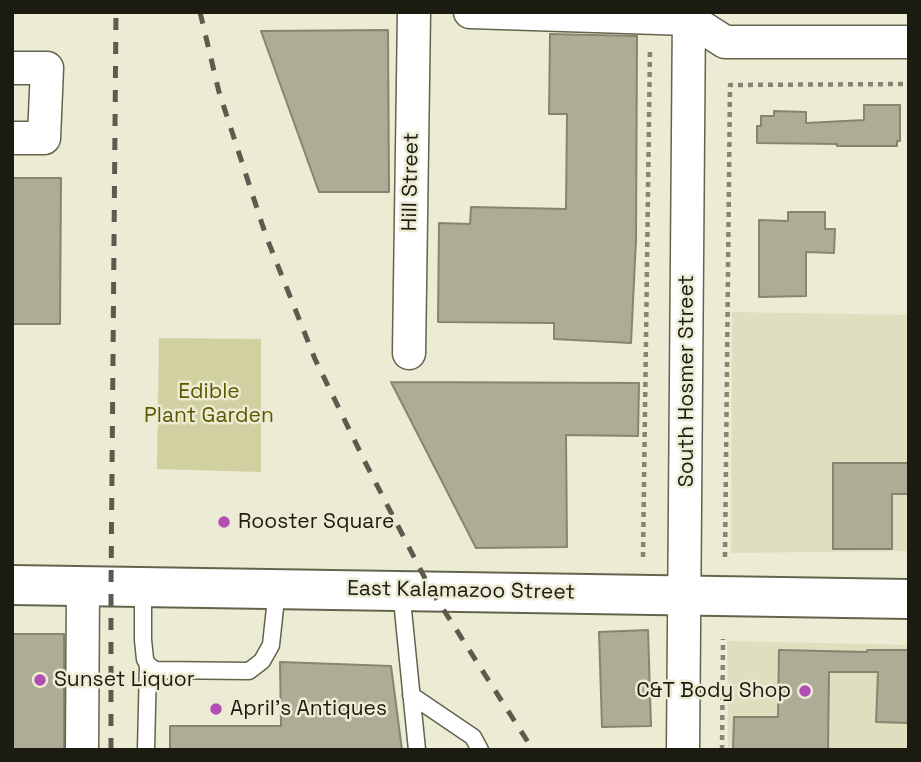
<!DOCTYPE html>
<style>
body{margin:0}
#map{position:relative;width:921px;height:762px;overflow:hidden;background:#ecebd3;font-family:"Space Grotesk",sans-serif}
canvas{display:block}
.frame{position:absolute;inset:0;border:14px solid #1b1b12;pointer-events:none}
</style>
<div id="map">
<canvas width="921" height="762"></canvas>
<div class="frame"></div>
</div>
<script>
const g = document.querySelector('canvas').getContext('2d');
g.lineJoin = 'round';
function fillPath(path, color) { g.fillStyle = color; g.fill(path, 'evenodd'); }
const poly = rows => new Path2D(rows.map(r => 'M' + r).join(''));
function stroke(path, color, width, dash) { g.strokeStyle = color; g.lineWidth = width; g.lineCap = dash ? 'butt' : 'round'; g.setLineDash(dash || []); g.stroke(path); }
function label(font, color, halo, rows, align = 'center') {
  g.font = font + ' "Space Grotesk",sans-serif'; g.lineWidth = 5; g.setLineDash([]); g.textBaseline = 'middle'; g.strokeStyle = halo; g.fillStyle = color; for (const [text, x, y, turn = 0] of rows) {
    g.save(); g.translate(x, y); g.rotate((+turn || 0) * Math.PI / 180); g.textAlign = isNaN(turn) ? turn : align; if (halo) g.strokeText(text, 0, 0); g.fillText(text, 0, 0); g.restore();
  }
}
fillPath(poly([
 [732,312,909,315,909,551,731,553],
 [727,641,909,645,909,750,728,750]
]), '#dfdebf');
fillPath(poly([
 [159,338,261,339,261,472,157,469]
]), '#d1d0a1');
const building = poly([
 [388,30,389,192,319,192,261,31,388,30],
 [550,34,637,36,636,240,631,343,554,339,554,323,438,322,439,223,470,224,471,207,566,209,567,114,549,114,550,34],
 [864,105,900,105,900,141,897,141,897,146,837,146,837,144,757,143,757,126,761,126,761,116,774,116,774,111,806,112,806,123,864,120,864,105],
 [12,178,61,178,60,324,12,324,12,178],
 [788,212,825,212,825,229,835,229,834,253,806,252,806,296,759,297,759,220,788,221,788,212],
 [391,382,639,383,638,436,566,435,567,547,476,548,391,382],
 [833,463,909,463,909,494,892,494,892,549,833,549,833,463],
 [648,630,651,726,602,727,599,632,648,630],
 [12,634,64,634,64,749,12,749,12,634],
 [779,650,867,652,867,650,909,650,909,723,876,722,878,672,829,672,828,750,733,750,734,717,778,717,779,650],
 [280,662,391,666,402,750,170,750,170,726,281,726,280,662]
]);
fillPath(building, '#adad96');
stroke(building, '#868670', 2);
const service = poly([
 [143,588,143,640,145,659,148,665,155,670,249,671,262,661,271,645,277,589],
 [401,590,417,750],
 [411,695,473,737,480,750],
 [146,750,148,665]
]);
const minor = poly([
 [470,12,689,19,725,42,909,42],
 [12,68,47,68,44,138,12,138],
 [409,353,414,12],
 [82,750,83,587],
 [683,750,689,12]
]);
const tertiary = poly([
 [12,585,909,599]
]);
stroke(service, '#64644e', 19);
stroke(minor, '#64644e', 35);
stroke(tertiary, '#64644e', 42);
stroke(poly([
 [643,557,650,47],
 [725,557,730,85,909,84],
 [722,750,723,639]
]), '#878675', 4.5, [5, 5]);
stroke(service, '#fff', 16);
stroke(minor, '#fff', 32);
stroke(tertiary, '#fff', 38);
stroke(poly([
 [200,12,219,92,266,236,315,359,365,462,431,590,533,750],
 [111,750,111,587,116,12]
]), '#5c5b4e', 5, [12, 12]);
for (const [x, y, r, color] of [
 [224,522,7,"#b24eb4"],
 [40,680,7,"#b24eb4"],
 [805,691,7,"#b24eb4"],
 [216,709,7,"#b24eb4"]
]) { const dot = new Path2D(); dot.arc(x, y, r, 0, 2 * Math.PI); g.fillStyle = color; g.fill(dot); stroke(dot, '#ecebd3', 2.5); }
label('21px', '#1b1b12', '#ecebd3', [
 ["Hill Street",411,182,-89],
 ["South Hosmer Street",687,381,-90],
 ["East Kalamazoo Street",461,591,1]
]);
label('21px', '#5c5801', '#ecebd3', [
 ["Edible",209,392],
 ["Plant Garden",209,416]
]);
label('21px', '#1b1b12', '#ecebd3', [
 ["Rooster Square",238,522],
 ["Sunset Liquor",54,680],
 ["C&T Body Shop",791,691,"right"],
 ["April's Antiques",230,709]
], 'left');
</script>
